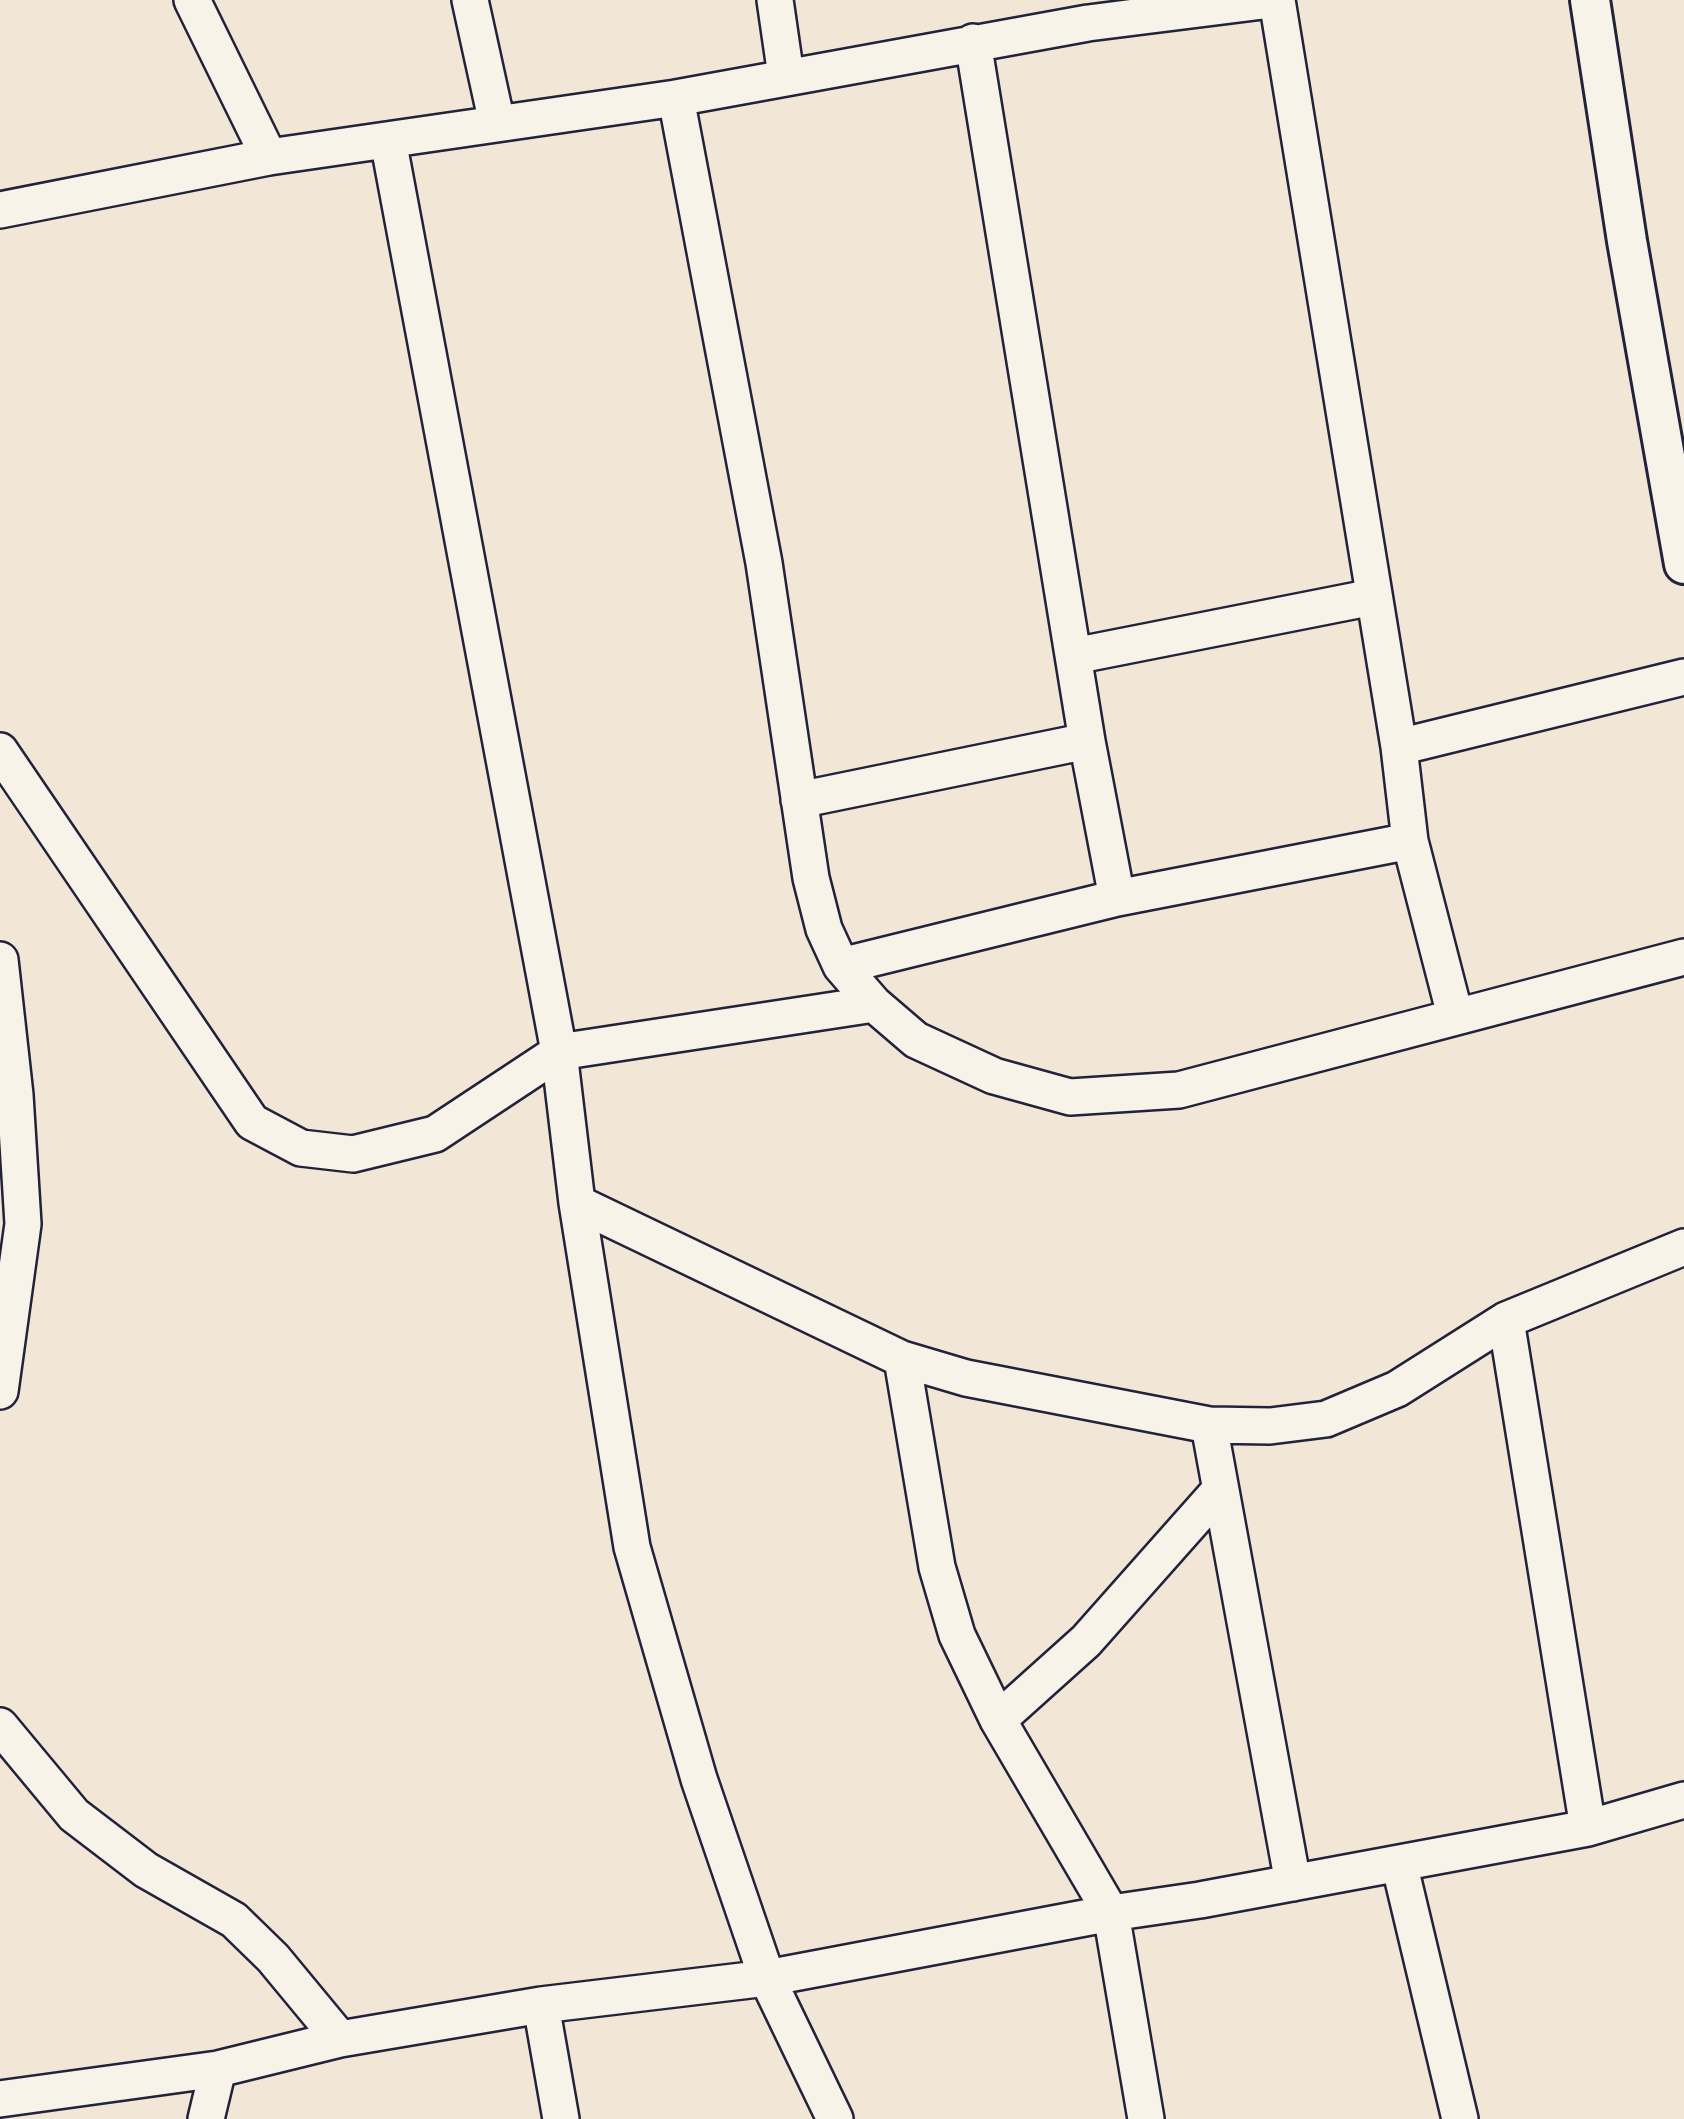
<!DOCTYPE html>
<style>
body{margin:0}
canvas{display:block;background:#f2e7d6}
</style>
<canvas width="1684" height="2119"></canvas>
<script>
const g = document.querySelector('canvas').getContext('2d');
g.lineJoin = 'round';
const poly = rows => new Path2D(rows.map(r => 'M' + r).join(''));
function stroke(path, color, width, dash) { g.strokeStyle = color; g.lineWidth = width; g.lineCap = dash ? 'butt' : 'round'; g.setLineDash(dash || []); g.stroke(path); }
const minor = poly([
 [192,0,269,157],
 [470,0,497,123],
 [775,0,786,76],
 [1277,0,1399,747,1410,841,1455,1015],
 [973,42,1087,741,1117,898],
 [676,98,764,563,811,878,824,929,841,966,874,1004,916,1040,994,1076,1070,1097,1179,1090,1684,957],
 [388,140,559,1052,577,1203,632,1547,699,1779,767,1978,835,2119],
 [0,210,269,157,676,98,1088,23,1271,0],
 [1074,656,1373,597],
 [1399,747,1684,677],
 [0,751,252,1122,301,1148,353,1154,435,1134,559,1052,874,1004],
 [799,800,1087,741],
 [0,960,15,1095,23,1224,0,1391],
 [841,966,1117,898,1410,841],
 [577,1203,902,1359,966,1378,1209,1425,1270,1426,1326,1419,1397,1389,1506,1320,1684,1247],
 [1506,1320,1588,1828],
 [902,1359,937,1567,957,1635,998,1720,1111,1913,1146,2119],
 [1209,1425,1293,1883],
 [998,1720,1086,1641,1219,1491],
 [0,1726,74,1815,146,1870,234,1920,273,1958,340,2039],
 [1399,1863,1460,2119],
 [541,2005,561,2119],
 [0,2099,218,2069,340,2039,541,2005,767,1978,1111,1913,1200,1900,1588,1828,1684,1800],
 [206,2119,218,2069]
]);
const tertiary = poly([
 [1590,0,1627,241,1684,564]
]);
stroke(minor, '#22223b', 40);
stroke(tertiary, '#22223b', 44);
stroke(minor, '#f7f3e8', 35);
stroke(tertiary, '#f7f3e8', 38);
</script>
